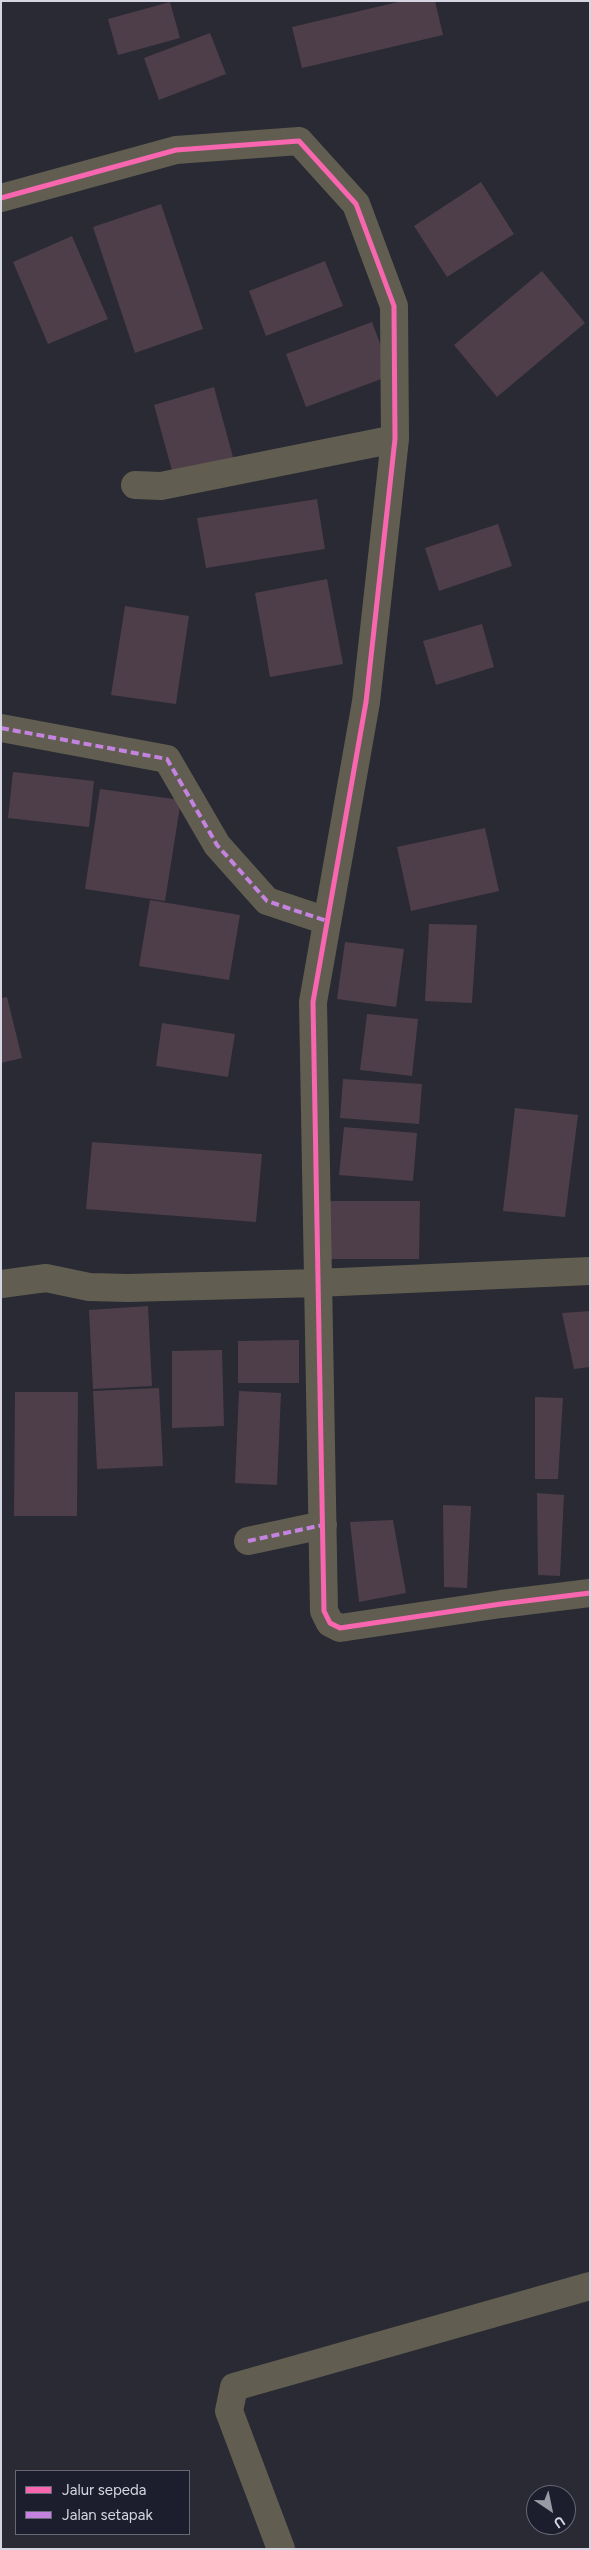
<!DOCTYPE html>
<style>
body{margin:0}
#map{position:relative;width:591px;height:2550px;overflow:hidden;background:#292a33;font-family:Figtree,sans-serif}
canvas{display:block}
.frame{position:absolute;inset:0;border:2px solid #d5d6e1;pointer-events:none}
.legend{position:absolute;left:15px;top:2470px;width:175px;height:65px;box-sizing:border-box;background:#1c1e2d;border:1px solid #666875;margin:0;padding:6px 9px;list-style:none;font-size:15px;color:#d5d6e1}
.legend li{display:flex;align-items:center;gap:10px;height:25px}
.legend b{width:25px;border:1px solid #666875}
.north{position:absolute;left:526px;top:2485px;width:50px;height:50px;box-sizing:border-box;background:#1c1e2d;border:1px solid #666875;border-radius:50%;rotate:146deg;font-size:14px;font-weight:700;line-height:20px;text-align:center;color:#d5d6e1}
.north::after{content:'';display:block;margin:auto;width:18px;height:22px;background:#999aa4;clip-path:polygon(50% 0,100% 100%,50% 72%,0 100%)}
</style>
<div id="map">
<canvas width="591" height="2550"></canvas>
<div class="frame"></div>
<ul class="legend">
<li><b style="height:6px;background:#f766af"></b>Jalur sepeda</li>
<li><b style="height:6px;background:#c483df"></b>Jalan setapak</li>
</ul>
<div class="north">U</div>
</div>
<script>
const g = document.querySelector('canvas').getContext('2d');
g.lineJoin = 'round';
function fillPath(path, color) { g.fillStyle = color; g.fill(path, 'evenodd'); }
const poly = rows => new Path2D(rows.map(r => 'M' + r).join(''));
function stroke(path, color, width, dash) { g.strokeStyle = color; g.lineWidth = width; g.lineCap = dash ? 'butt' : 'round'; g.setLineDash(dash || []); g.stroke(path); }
fillPath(poly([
 [402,1,435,1,443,35,302,68,292,27],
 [170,2,180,38,118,55,108,19],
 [210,33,226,74,159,100,144,58],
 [481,182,514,234,447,277,414,226],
 [161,204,203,329,135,353,93,227],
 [72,236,108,319,48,344,13,262],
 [325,261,343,306,266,336,249,291],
 [542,271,585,323,497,397,454,345],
 [372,322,392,375,306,407,286,354],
 [214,387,234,461,174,478,154,405],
 [317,499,325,549,206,568,197,518],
 [498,524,512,566,439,591,425,548],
 [327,579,343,664,270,677,255,593],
 [125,606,189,616,176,704,111,695],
 [482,624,494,667,436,685,423,641],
 [13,772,94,781,89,827,8,818],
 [100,789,181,800,165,901,85,889],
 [485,828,499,891,411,911,397,847],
 [150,900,240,915,229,980,139,966],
 [429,924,477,925,472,1003,425,1001],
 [345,942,404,949,396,1007,337,999],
 [7,997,22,1058,1,1063,1,998],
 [367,1014,418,1019,412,1076,360,1070],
 [162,1023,235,1034,228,1077,156,1066],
 [343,1079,422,1084,419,1124,340,1118],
 [515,1108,578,1115,565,1217,503,1211],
 [344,1127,417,1133,413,1181,339,1175],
 [92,1142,262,1154,256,1222,86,1209],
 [327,1201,420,1201,419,1259,327,1259],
 [148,1306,152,1386,93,1389,89,1310],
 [590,1311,590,1367,574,1369,562,1313],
 [299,1340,299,1383,238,1383,238,1341],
 [222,1350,224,1426,172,1428,172,1351],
 [159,1388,163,1466,97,1469,93,1391],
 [239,1391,281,1393,277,1485,235,1483],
 [15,1392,78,1392,77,1516,14,1516],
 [535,1397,563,1398,558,1479,535,1479],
 [537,1493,564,1495,560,1576,538,1575],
 [443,1505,471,1506,467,1588,444,1587],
 [393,1520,406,1593,359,1602,350,1522]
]), '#4e3e4a');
stroke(poly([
 [1,198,176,150,299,141,356,204,394,306,395,439,366,702,313,1002,324,1611,330,1623,340,1628,501,1604,590,1593],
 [135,485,161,486,395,439],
 [1,728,167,759,217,845,267,901,327,921],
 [1,1284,46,1278,89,1287,128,1288,317,1283,590,1271],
 [248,1541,323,1525],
 [281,2549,229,2411,234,2387,590,2286]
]), '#615e51', 28);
stroke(poly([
 [1,728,167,759,217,845,267,901,327,921],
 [248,1541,323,1525]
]), '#c483df', 4, [8, 4]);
stroke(poly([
 [1,198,176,150,299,141,356,204,394,306,395,439,366,702,313,1002,324,1611,330,1623,340,1628,501,1604,590,1593]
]), '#f766af', 5);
</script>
